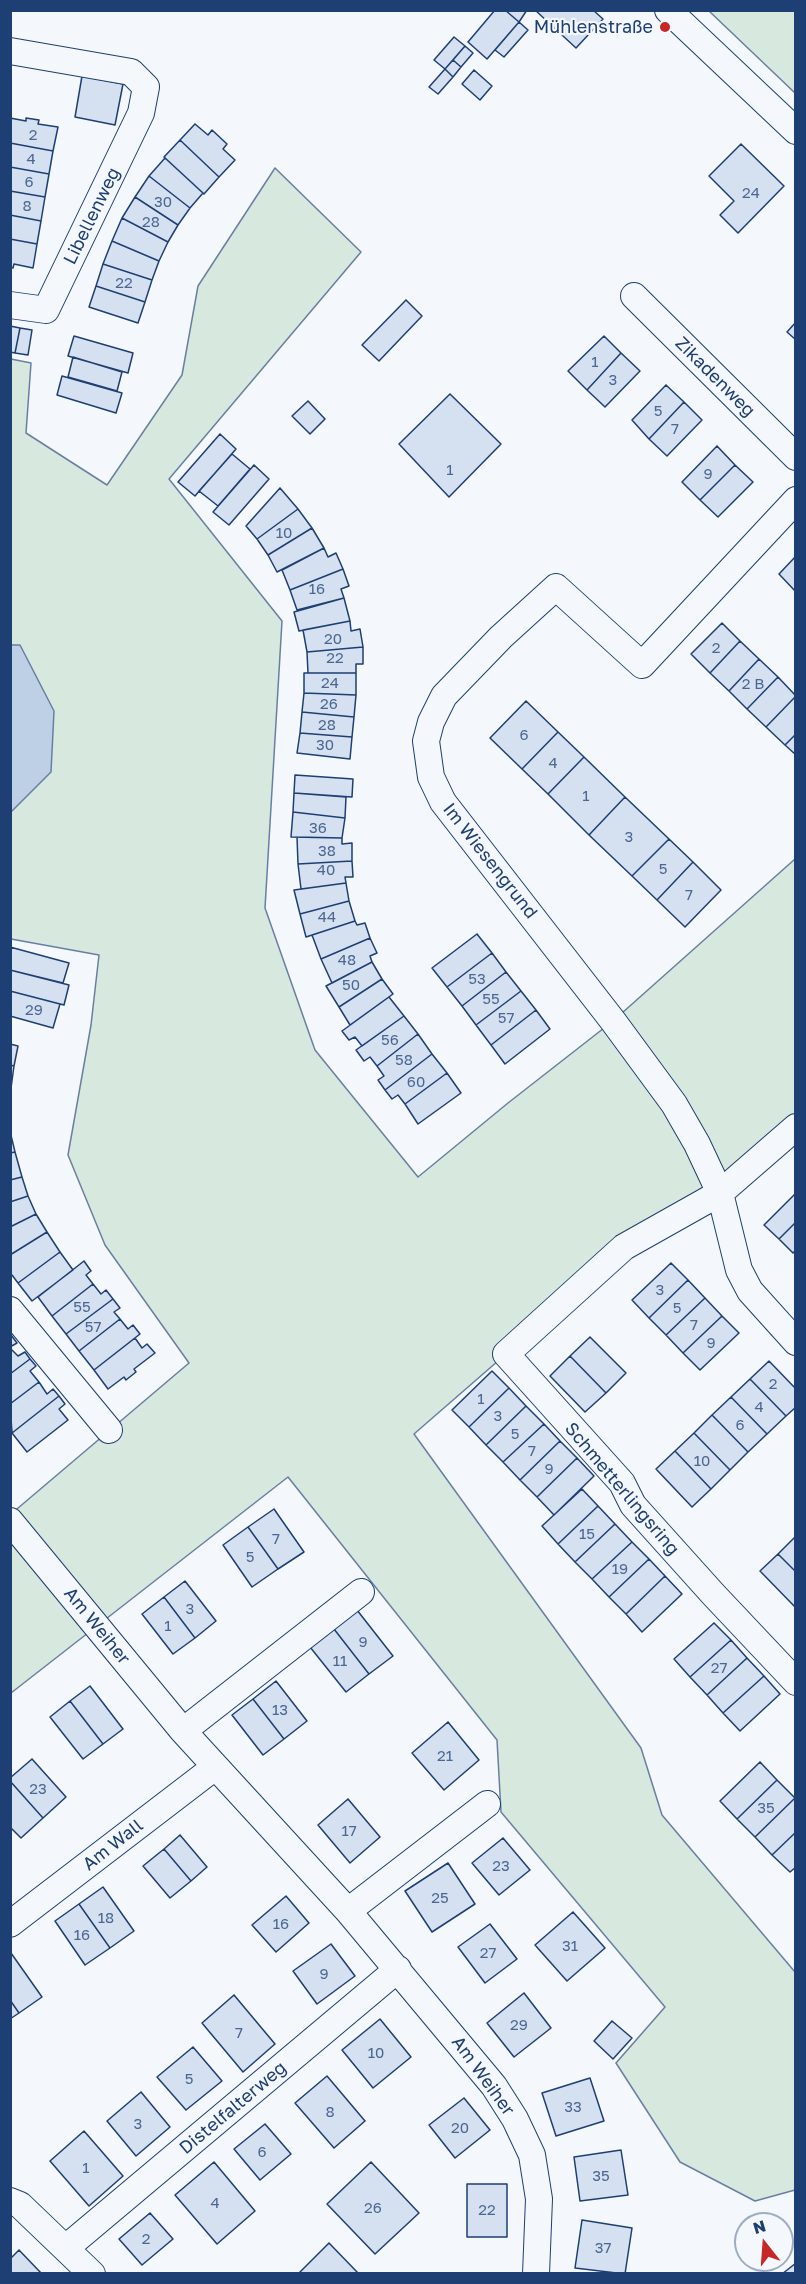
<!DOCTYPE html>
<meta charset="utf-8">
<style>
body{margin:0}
#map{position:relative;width:806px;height:2284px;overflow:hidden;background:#f4f7fb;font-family:"Golos Text",sans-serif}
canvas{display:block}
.frame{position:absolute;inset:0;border:12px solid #1d3f73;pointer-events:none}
.north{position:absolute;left:734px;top:2212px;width:60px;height:60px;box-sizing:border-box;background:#f4f7fb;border:2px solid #9eadc5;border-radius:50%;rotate:343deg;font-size:16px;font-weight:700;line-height:24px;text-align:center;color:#1d3f73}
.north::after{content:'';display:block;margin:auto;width:21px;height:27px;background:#c62828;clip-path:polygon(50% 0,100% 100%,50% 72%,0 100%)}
</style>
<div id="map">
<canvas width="806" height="2284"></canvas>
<div class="frame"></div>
<div class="north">N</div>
</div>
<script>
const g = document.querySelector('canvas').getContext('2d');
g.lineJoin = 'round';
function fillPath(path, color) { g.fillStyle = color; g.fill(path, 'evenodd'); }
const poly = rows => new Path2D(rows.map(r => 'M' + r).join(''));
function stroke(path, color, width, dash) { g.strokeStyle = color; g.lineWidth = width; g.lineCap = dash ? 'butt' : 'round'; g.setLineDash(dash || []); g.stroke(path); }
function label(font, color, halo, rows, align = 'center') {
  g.font = font + ' "Golos Text",sans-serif'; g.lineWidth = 4.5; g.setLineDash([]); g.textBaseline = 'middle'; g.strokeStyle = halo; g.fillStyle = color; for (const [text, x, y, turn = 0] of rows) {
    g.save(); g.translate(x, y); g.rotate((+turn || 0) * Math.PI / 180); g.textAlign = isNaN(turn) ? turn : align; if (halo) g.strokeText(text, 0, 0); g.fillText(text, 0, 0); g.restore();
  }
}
const green = poly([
 [709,11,795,11,795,93,709,11],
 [275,168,361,252,169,479,282,621,265,908,315,1050,418,1177,508,1103,613,1021,795,859,795,1127,624,1247,506,1354,414,1434,641,1748,662,1815,795,1972,795,2190,755,2201,680,2162,616,2063,665,2007,501,1812,497,1740,288,1477,11,1693,11,1514,189,1363,105,1245,68,1155,91,1025,99,955,11,939,11,359,31,363,26,433,107,485,182,375,198,286,275,168]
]);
fillPath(green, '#d7e8df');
stroke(green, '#687fa3', 1.5);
const water = poly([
 [11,645,20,645,54,711,51,772,11,812,11,645]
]);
fillPath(water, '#bed0e5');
stroke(water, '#687fa3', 1.5);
const building = poly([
 [495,10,505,10,519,22,487,59,468,42,495,10],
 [505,10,527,10,519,22,505,10],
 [535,10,593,10,603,19,576,48,535,10],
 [519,22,528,30,504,57,495,50,519,22],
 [454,37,465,46,445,69,434,60,454,37],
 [465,46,473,53,461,67,453,60,465,46],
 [453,60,461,67,453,77,445,69,453,60],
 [445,69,453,77,438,94,429,87,445,69],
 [474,70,492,86,480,100,462,84,474,70],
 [82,76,123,84,115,125,75,117,82,76],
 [10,118,26,121,26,118,39,120,38,124,58,127,53,151,10,143,10,118],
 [195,124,208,135,212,130,227,144,223,149,235,160,219,177,180,140,195,124],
 [180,140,219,177,204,194,164,157,180,140],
 [10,143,53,151,49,174,10,167,10,143],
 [741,144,784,186,738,233,720,215,734,201,709,176,741,144],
 [165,158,203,193,190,208,149,176,165,158],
 [10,167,49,174,45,197,10,191,10,167],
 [149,176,190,208,178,225,135,197,149,176],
 [10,191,45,197,41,221,10,215,10,191],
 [135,197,178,225,168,242,122,218,135,197],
 [10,215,41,221,37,244,10,239,10,215],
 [122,218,168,242,159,261,112,241,122,218],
 [10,239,37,244,33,268,14,264,13,268,10,267,10,239],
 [112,241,159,261,152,280,103,264,112,241],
 [103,264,152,280,145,302,96,286,103,264],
 [96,286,145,302,138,323,89,307,96,286],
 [406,300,422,316,379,361,362,345,406,300],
 [796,322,796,340,787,332,796,322],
 [10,326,20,328,15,353,10,352,10,326],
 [20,328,32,330,28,355,15,353,20,328],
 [74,336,133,353,128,373,68,356,74,336],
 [604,336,621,353,587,390,568,371,604,336],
 [621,353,640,371,605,407,587,390,621,353],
 [73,357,122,372,117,391,68,377,73,357],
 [62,376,122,393,116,413,57,395,62,376],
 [666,385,684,402,649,439,632,420,666,385],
 [450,394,501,444,449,497,399,444,450,394],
 [308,401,325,419,310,434,292,416,308,401],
 [684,402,702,420,667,456,649,439,684,402],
 [220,434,236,449,195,496,178,482,220,434],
 [717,446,735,465,700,500,682,482,717,446],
 [232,454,250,469,218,506,199,491,232,454],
 [254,465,269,479,229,525,213,512,254,465],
 [735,465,753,482,718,517,700,500,735,465],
 [280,488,298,509,257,539,246,526,280,488],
 [298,509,312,528,268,555,257,539,298,509],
 [312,528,324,548,277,572,268,555,312,528],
 [324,548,328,557,336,553,343,569,290,590,282,570,324,548],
 [796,556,796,592,779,574,796,556],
 [343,569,349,586,341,589,344,598,297,610,290,590,343,569],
 [344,598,350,621,299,631,294,612,344,598],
 [350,621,351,631,360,629,363,647,307,652,303,630,350,621],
 [722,623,740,641,710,673,691,654,722,623],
 [740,641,759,659,729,691,710,673,740,641],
 [363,647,363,664,356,664,356,673,308,673,307,652,363,647],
 [759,659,778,677,747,709,729,691,759,659],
 [304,673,356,673,356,695,304,693,304,673],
 [778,677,796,696,766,727,747,709,778,677],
 [304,693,356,695,354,717,302,712,304,693],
 [796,696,796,734,785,745,766,727,796,696],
 [526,701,558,732,522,769,490,738,526,701],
 [302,712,354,717,352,737,300,733,302,712],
 [558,732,584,757,548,794,522,769,558,732],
 [300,733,352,737,350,759,297,753,300,733],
 [796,734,796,755,785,745,796,734],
 [584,757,625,797,589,835,548,794,584,757],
 [295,775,353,779,352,797,294,793,295,775],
 [294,793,346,797,345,818,293,812,294,793],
 [625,797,669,839,632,876,589,835,625,797],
 [293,812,345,818,342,838,291,837,293,812],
 [297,837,342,838,342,844,352,843,352,861,298,864,297,837],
 [669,839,693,862,657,900,632,876,669,839],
 [352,861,353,877,345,877,346,883,301,889,298,864,352,861],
 [693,862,721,890,685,927,657,900,693,862],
 [346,883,349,901,300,914,294,890,346,883],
 [349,901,355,921,306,937,300,914,349,901],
 [355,921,357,925,365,923,370,938,321,959,312,935,355,921],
 [477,934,492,953,447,987,432,968,477,934],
 [370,938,377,953,370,956,372,962,332,983,321,959,370,938],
 [10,947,69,963,63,983,10,970,10,947],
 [492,953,506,972,462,1006,447,987,492,953],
 [372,962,382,979,339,1007,326,986,372,962],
 [10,970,69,985,64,1005,10,991,10,970],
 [506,972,521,991,476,1025,462,1006,506,972],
 [382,979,393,994,350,1025,339,1007,382,979],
 [10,991,60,1004,53,1028,10,1016,10,991],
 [521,991,536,1010,491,1045,476,1025,521,991],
 [389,997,404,1016,362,1046,355,1037,349,1040,342,1031,389,997],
 [536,1010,550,1029,505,1064,491,1045,536,1010],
 [404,1016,418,1034,377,1066,370,1057,364,1061,356,1050,404,1016],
 [418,1034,432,1054,385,1090,378,1080,384,1076,377,1066,418,1034],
 [10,1044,18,1046,14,1066,10,1065,10,1044],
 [432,1054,447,1073,405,1104,398,1095,392,1099,385,1090,432,1054],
 [10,1065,14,1066,11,1088,10,1088,10,1065],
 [447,1073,461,1093,418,1124,405,1104,447,1073],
 [10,1131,15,1152,10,1153,10,1131],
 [15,1152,22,1177,10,1180,10,1153,15,1152],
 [22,1177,28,1196,10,1202,10,1180,22,1177],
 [796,1193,796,1222,779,1239,764,1225,796,1193],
 [28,1196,36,1214,10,1227,10,1202,28,1196],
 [36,1214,47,1232,10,1255,10,1227,36,1214],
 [796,1222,796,1250,793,1253,779,1239,796,1222],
 [47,1232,60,1252,18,1283,12,1275,10,1276,10,1255,47,1232],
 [60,1252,73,1270,32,1301,18,1283,60,1252],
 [84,1261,91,1271,86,1275,93,1284,52,1316,38,1297,84,1261],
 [671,1263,688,1280,649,1318,632,1300,671,1263],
 [688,1280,705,1298,666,1335,649,1318,688,1280],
 [93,1284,101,1294,106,1290,113,1299,66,1334,52,1316,93,1284],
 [705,1298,722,1316,683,1353,666,1335,705,1298],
 [113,1299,120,1308,114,1312,120,1319,79,1351,66,1334,113,1299],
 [722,1316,739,1333,700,1370,683,1353,722,1316],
 [120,1319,128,1329,133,1325,140,1334,94,1370,79,1351,120,1319],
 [11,1335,17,1343,10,1347,10,1336,11,1335],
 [590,1337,626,1373,606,1393,570,1356,590,1337],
 [135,1338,142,1348,147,1344,155,1353,134,1369,136,1372,126,1380,124,1377,108,1389,94,1370,135,1338],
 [10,1348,18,1356,25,1352,30,1359,10,1374,10,1348],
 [570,1356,606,1393,585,1412,550,1376,570,1356],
 [30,1359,36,1366,30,1371,39,1382,10,1404,10,1374,30,1359],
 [769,1361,796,1389,796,1407,786,1416,750,1379,769,1361],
 [492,1371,509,1388,469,1427,452,1410,492,1371],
 [750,1379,786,1416,767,1434,731,1397,750,1379],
 [39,1382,47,1394,53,1389,59,1396,12,1433,10,1404,39,1382],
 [509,1388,526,1406,486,1445,469,1427,509,1388],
 [59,1396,65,1404,59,1409,68,1420,27,1452,12,1433,59,1396],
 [731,1397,767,1434,748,1452,712,1415,731,1397],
 [526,1406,544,1424,503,1462,486,1445,526,1406],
 [712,1415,748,1452,730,1470,694,1433,712,1415],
 [544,1424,560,1441,520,1480,503,1462,544,1424],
 [694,1433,730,1470,711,1489,675,1451,694,1433],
 [560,1441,577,1458,537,1497,520,1480,560,1441],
 [675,1451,711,1489,692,1507,656,1469,675,1451],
 [577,1458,594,1476,554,1515,537,1497,577,1458],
 [582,1489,598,1506,558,1544,542,1526,582,1489],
 [598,1506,615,1524,575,1562,558,1544,598,1506],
 [274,1509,304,1552,278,1569,248,1527,274,1509],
 [615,1524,632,1542,592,1579,575,1562,615,1524],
 [248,1527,278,1569,252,1587,223,1545,248,1527],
 [796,1536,796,1572,778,1554,796,1536],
 [632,1542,649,1559,609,1597,592,1579,632,1542],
 [778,1554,796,1572,796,1608,760,1571,778,1554],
 [649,1559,665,1576,626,1614,609,1597,649,1559],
 [665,1576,682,1594,642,1632,626,1614,665,1576],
 [185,1581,216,1621,195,1638,164,1597,185,1581],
 [164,1597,195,1638,173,1654,142,1614,164,1597],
 [357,1610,393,1656,369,1674,334,1629,357,1610],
 [714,1623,731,1640,690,1677,674,1659,714,1623],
 [334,1629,369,1674,346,1692,310,1647,334,1629],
 [731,1640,747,1658,707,1695,690,1677,731,1640],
 [747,1658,764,1676,723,1713,707,1695,747,1658],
 [764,1676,780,1694,740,1731,723,1713,764,1676],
 [276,1681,307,1721,284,1739,253,1699,276,1681],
 [90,1686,123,1729,103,1744,70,1701,90,1686],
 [253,1699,284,1739,263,1755,232,1715,253,1699],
 [70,1701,103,1744,83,1759,50,1717,70,1701],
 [448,1722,479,1760,444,1790,412,1753,448,1722],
 [32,1759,66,1797,43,1818,10,1781,10,1778,32,1759],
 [760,1762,777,1780,737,1819,720,1801,760,1762],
 [777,1780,795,1798,755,1837,737,1819,777,1780],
 [10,1781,43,1818,21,1838,10,1827,10,1781],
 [795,1798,796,1832,772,1855,755,1837,795,1798],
 [348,1799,380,1837,350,1863,318,1825,348,1799],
 [796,1832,796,1867,790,1872,772,1855,796,1832],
 [180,1835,207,1867,191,1881,164,1849,180,1835],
 [503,1838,530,1870,499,1895,472,1863,503,1838],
 [164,1849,191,1881,170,1898,143,1866,164,1849],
 [448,1863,475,1904,432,1932,405,1891,448,1863],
 [103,1887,134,1931,110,1948,79,1904,103,1887],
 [286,1896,309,1923,276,1952,252,1925,286,1896],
 [79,1904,110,1948,85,1965,55,1921,79,1904],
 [573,1912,605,1948,567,1981,535,1945,573,1912],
 [490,1924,517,1959,485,1983,458,1947,490,1924],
 [331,1944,355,1976,317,2004,293,1971,331,1944],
 [11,1953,42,1997,19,2013,10,2000,11,1953],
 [524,1993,551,2028,514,2057,487,2023,524,1993],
 [234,1995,275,2044,243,2072,202,2023,234,1995],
 [10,2000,19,2013,10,2019,10,2000],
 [380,2019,411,2057,373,2088,342,2050,380,2019],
 [612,2021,632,2038,613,2059,594,2041,612,2021],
 [193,2047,222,2081,186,2110,157,2077,193,2047],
 [327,2076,365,2121,334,2148,295,2103,327,2076],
 [590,2078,604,2121,556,2136,542,2093,590,2078],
 [141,2092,170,2127,136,2156,107,2121,141,2092],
 [464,2098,490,2130,455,2158,429,2125,464,2098],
 [265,2124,291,2154,260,2180,234,2149,265,2124],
 [84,2131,123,2176,89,2206,50,2161,84,2131],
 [621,2150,628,2195,580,2201,574,2157,621,2150],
 [214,2162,255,2211,217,2244,175,2195,214,2162],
 [371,2162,419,2213,375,2254,327,2204,371,2162],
 [467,2184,507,2184,507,2237,467,2237,467,2184],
 [150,2213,173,2239,142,2265,119,2239,150,2213],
 [582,2220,632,2228,625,2274,575,2268,582,2220],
 [329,2243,358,2273,298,2274,329,2243],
 [19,2250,42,2274,10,2274,10,2259,19,2250],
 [796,2263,796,2274,782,2274,796,2263]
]);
fillPath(building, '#d5e0f0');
stroke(building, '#1d3f73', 1.5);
const street = poly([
 [668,10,796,131],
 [10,51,131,72,146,87,141,113,46,310,10,305],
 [634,296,796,457],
 [796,500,642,665,556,587,501,637,444,696,431,722,426,741,431,777,443,802,613,1021,674,1104,697,1144,720,1193,739,1270,750,1291,796,1342],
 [796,1127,720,1193,624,1247,506,1354,622,1483,633,1505,713,1594,796,1682],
 [10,1310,109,1430],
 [10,1521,183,1731,348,1911,494,2086,515,2119,532,2155,539,2199,536,2274],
 [183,1731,361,1592],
 [348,1911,487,1804],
 [10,1924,215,1767],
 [10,2201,20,2205,92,2274],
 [67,2247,398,1969]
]);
stroke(street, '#1d3f73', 28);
stroke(street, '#f4f7fb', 26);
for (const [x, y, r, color] of [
 [665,27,6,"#c62828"]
]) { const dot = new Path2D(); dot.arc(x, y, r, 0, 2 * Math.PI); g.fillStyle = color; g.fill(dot); stroke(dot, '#f4f7fb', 2); }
label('15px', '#4b6792', null, [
 ["2",33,135],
 ["4",31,159],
 ["6",29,182],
 ["24",751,193],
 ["30",163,202],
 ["8",27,206],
 ["28",151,222],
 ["22",124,283],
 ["1",595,362],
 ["3",613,380],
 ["5",658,411],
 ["7",675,429],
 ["1",450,470],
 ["9",708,474],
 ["10",284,533],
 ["16",317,589],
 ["20",333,639],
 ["2",716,648],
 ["22",335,658],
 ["24",330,683],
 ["2 B",753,684],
 ["26",329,704],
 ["28",327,725],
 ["6",524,735],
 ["30",325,745],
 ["4",553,763],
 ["1",586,796],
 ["36",318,828],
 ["3",629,837],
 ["38",327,851],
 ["5",663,869],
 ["40",326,870],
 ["7",689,895],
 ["44",327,917],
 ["48",347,960],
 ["53",477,979],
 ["50",351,985],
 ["55",491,999],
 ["29",34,1010],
 ["57",506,1018],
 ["56",390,1040],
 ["58",404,1060],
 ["60",416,1082],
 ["3",660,1290],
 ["55",82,1307],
 ["5",677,1308],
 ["7",694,1325],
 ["57",93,1327],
 ["9",711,1343],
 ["2",773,1384],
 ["1",481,1399],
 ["4",759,1407],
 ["3",498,1416],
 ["6",740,1425],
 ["5",515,1434],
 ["7",532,1451],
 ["10",702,1461],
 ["9",549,1469],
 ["15",587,1534],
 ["7",276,1539],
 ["5",250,1557],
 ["19",620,1569],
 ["3",190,1609],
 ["1",168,1626],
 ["9",363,1642],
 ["11",340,1661],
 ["27",719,1668],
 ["13",280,1710],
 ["21",445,1756],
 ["23",38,1789],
 ["35",766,1808],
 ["17",349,1831],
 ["23",501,1866],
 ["25",440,1898],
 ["18",106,1918],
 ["16",281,1924],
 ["16",82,1935],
 ["31",570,1946],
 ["27",488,1953],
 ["9",324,1974],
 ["29",519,2025],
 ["7",239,2033],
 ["10",376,2053],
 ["5",189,2079],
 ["33",573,2107],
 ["8",330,2112],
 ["3",138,2124],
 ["20",460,2128],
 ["6",262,2152],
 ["1",86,2168],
 ["35",601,2176],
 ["4",215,2203],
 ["26",373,2208],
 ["22",487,2210],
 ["2",146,2239],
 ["37",603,2248]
]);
label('18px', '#1d3f73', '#f4f7fb', [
 ["Mühlenstraße",653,27]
], 'right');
label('18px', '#1d3f73', '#f4f7fb', [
 ["Libellenweg",92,216,-64],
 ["Zikadenweg",715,377,45],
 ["Im Wiesengrund",490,861,52],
 ["Schmetterlingsring",622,1489,50],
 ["Am Weiher",97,1626,51],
 ["Am Wall",113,1845,-38],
 ["Am Weiher",483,2076,54],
 ["Distelfalterweg",233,2108,-40]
]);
</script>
